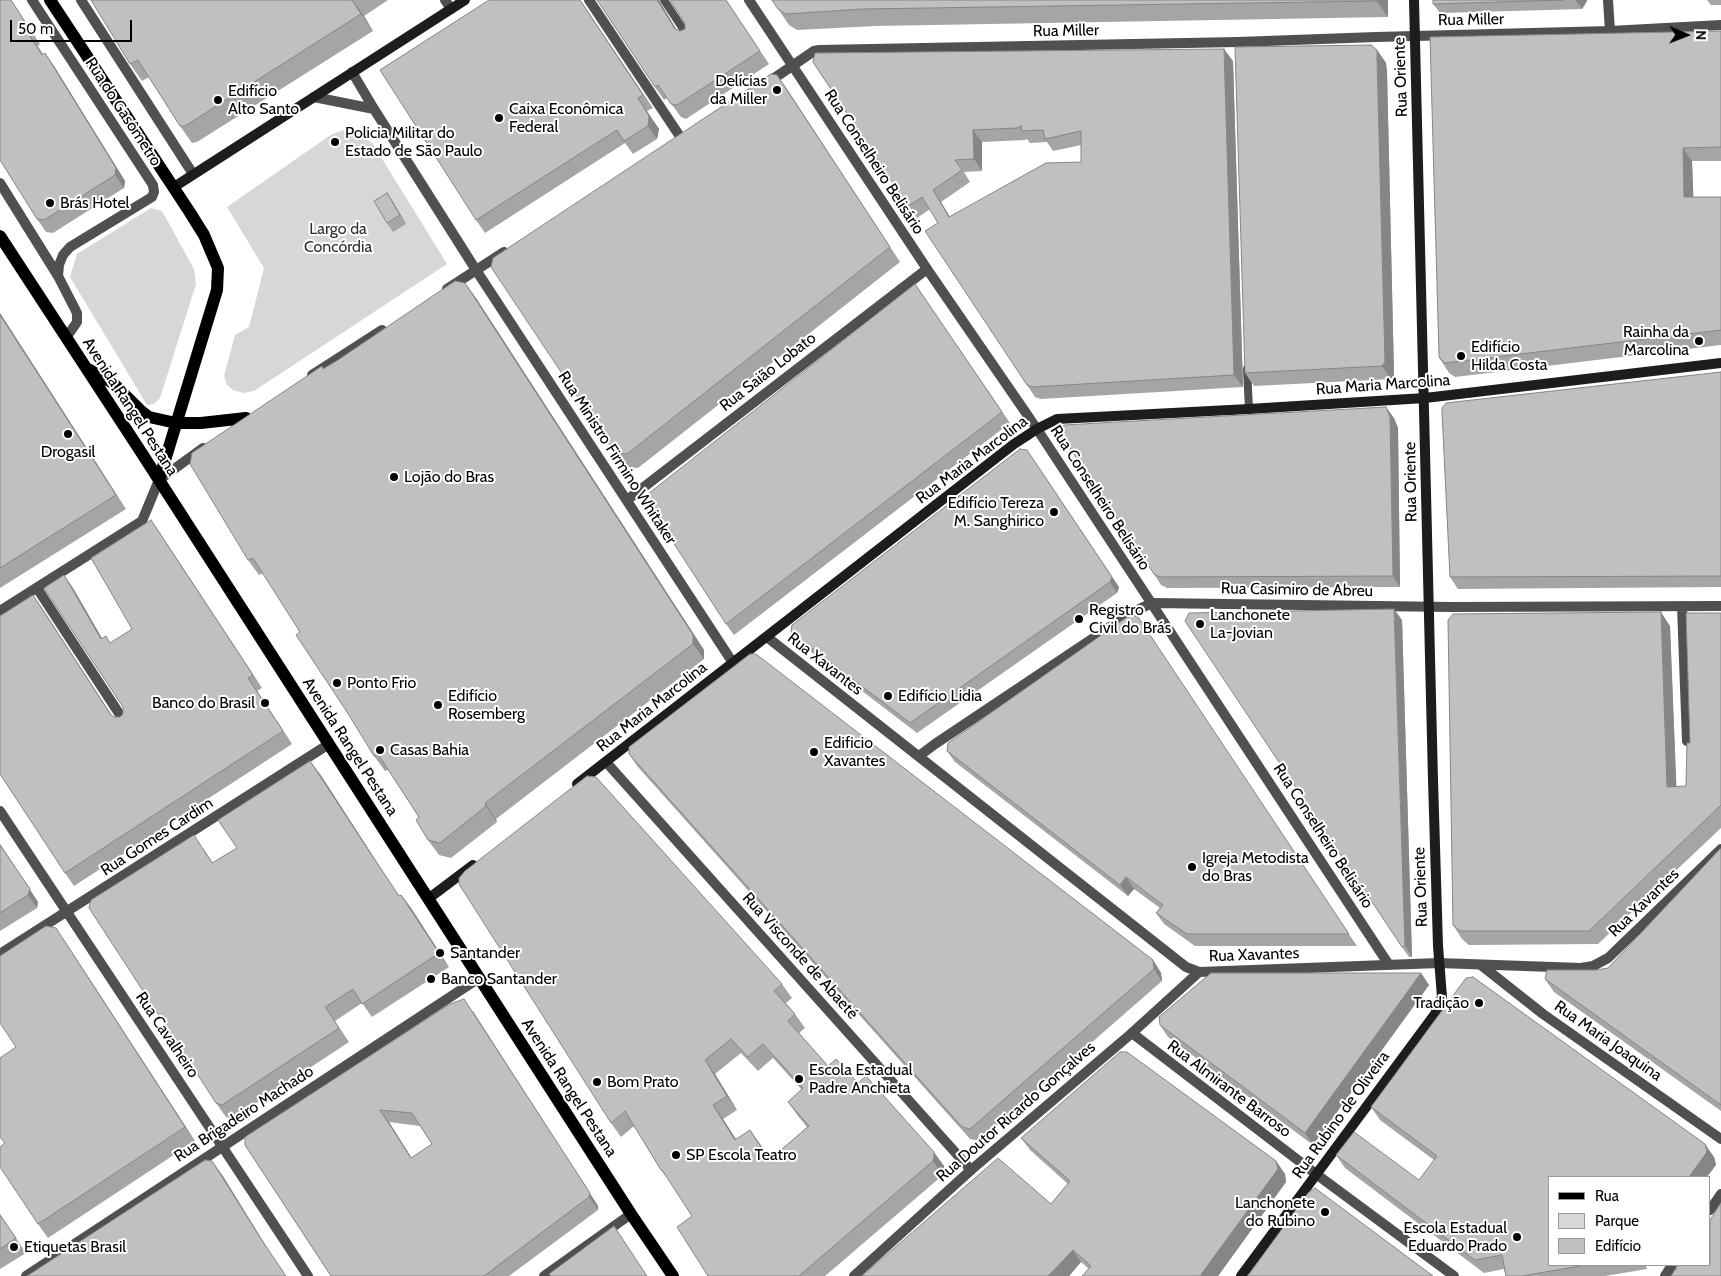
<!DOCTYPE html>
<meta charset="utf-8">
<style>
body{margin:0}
#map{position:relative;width:1721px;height:1276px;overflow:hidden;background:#fff;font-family:Cabin,sans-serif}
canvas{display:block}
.legend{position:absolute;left:1548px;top:1176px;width:162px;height:90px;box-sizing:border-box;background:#fff;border:1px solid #999;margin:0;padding:6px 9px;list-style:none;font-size:15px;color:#000}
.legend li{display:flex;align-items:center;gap:10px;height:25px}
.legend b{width:25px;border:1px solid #999}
.north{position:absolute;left:1661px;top:10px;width:50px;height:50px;-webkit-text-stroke:4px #fff;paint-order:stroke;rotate:91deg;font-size:14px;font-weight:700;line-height:20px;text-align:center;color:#000}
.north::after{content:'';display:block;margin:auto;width:18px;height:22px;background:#000;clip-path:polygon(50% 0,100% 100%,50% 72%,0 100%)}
.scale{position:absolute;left:10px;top:20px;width:122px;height:22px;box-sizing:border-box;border:2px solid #000;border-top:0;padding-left:6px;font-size:15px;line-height:18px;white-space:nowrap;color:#000;-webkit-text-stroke:4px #fff;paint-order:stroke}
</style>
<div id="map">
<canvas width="1721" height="1276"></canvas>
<ul class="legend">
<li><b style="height:6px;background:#000"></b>Rua</li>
<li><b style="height:14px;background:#d7d7d7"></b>Parque</li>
<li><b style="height:14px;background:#c0c0c0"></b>Edifício</li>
</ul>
<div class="north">N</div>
<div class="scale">50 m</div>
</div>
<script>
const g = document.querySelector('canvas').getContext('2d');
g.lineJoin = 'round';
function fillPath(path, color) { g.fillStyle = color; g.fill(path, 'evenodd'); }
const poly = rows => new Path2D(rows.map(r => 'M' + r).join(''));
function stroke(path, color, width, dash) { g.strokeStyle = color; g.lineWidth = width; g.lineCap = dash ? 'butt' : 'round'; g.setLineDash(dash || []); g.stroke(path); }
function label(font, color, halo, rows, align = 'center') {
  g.font = font + ' Cabin,sans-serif'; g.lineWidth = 4; g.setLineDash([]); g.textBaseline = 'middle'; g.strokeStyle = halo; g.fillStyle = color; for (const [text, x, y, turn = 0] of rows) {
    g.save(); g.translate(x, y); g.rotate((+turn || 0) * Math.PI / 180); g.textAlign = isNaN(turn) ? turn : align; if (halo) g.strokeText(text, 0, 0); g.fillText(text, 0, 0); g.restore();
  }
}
fillPath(poly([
 [344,130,356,131,373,144,447,264,254,391,243,393,233,390,227,385,224,376,235,335,249,327,264,268,227,207,332,134],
 [151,208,162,211,194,269,196,284,160,398,154,404,147,405,70,277,77,254]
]), '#d7d7d7');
stroke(poly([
 [664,0,689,38],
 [1247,369,1249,409]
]), '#505050', 8);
stroke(poly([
 [32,0,153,185,154,192,152,197,70,247,63,255,59,265,58,276],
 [81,0,193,174],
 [445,0,451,9],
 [589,0,681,138],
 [1608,0,1610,31],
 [352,72,374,109,476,270,733,663],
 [314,97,374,109],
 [0,183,58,276,77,313,77,322,66,338],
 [627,500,927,269],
 [37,588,126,724],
 [1682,606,1687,741],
 [767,637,1186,967,1199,972],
 [919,756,935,744,1131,613,1152,603,1451,607,1721,606],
 [606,762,971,1170],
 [0,954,329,744],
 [1481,965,1543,1014,1721,1139],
 [1132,1033,1316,1174,1454,1276],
 [1710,1210,1721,1194],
 [26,1276,479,978],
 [1665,1276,1672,1265]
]), '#505050', 10);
stroke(poly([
 [749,0,927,269,1037,429,1389,965],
 [767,83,814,51,819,50,1238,42,1376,37,1610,31,1721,25],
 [447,289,504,252],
 [312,375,382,330],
 [0,611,142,521,159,480,203,448],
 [0,811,308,1276],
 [544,1276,631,1214],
 [854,1276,971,1170,1132,1033,1199,972,1439,963,1581,968,1593,966,1608,958,1721,849]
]), '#505050', 10);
stroke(poly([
 [174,187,465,0],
 [577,784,1014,444,1037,429,1057,419,1249,409,1425,398,1721,363],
 [428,899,473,865],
 [1241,1276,1435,1014,1442,997,1438,946,1433,780,1414,0]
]), '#1d1d1d', 10);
stroke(poly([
 [50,0,189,211,204,235,218,268,217,290,159,480],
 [0,236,141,452,631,1214,673,1276],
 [88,369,113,383,141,411,149,417,176,423,201,423,246,418]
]), '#000', 12);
fillPath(poly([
 [11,0,40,44,38,46,43,54,54,66,125,181,124,188,53,233,46,232,37,219],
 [91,0,388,0,364,16,373,31,197,142,192,143,180,126,149,77,142,81,130,64],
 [726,0,769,64,686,119,681,117,667,98,664,100,655,87,677,30,680,31,685,29],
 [772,0,1388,0,1388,17,875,26,797,30,789,25],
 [1433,0,1587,0,1587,1,1582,9,1440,13,1433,4],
 [1707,0,1721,0,1721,5,1711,5],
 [583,4,653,108,647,111,659,129,657,139,633,154,625,143,485,233,476,220],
 [1721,31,1721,161,1692,161,1693,197,1721,197,1721,345,1455,377,1449,373,1440,359],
 [1377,50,1386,63,1387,72,1394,375,1391,379,1254,386,1245,373],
 [1233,61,1243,387,1041,399,1035,397,1027,385,930,209,917,218,813,62],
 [1027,139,1030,143,1047,142,1053,151,1081,145,1081,162,950,217,941,202,970,182,964,172,982,171,982,142,1025,140],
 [777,75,900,262,638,468,625,467,615,453],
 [387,193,393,202,406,224,393,232,387,223],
 [915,284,1010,423,734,635,726,624],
 [476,298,704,650,704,659,496,819,497,822,451,858,439,855,428,840,419,817,388,770,385,771,374,756,300,632,263,573,259,575,248,560,323,369],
 [0,313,126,509,0,588],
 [1721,372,1721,587,1458,589,1450,577],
 [1394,418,1398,428,1400,587,1167,588,1161,585,1154,574],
 [1017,451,1119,587,1117,593,917,733,798,642,791,632],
 [151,520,262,688,257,691,292,744,74,886,65,873,33,595,112,716,114,717,120,717,123,714,123,707,73,588,102,639,111,643,132,629],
 [1721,613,1721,828,1598,944,1469,945,1462,939,1453,925,1670,626,1676,787,1686,786,1690,743],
 [1130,615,1357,946,1195,946,1164,924,1156,913,1160,908,1134,889,1128,896,955,762,947,751],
 [1402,620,1412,957,1409,957,1402,947],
 [629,754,1153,960,1161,973,1162,981,979,1141,970,1139,638,767],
 [320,774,380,867,399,896,401,895,411,908,449,967,372,1017,362,1003,335,1021,349,1042,232,1119,226,1117,216,1103,203,848,213,863,237,848],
 [0,844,38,902,37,908,0,931],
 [1721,849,1721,1111,1554,992,1545,979,1608,968],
 [68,946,195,1141,48,1238,38,1224,5,1143,16,1047],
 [1421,973,1429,985,1313,1145,1168,1037,1160,1025],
 [782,984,792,998,786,1003,795,1014,805,1028,799,1033,828,1066,858,1083,944,1166,944,1171,943,1175,825,1276,708,1276,692,1216,672,1184,661,1170,634,1126,621,1137,611,1123],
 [741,1053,758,1071,773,1058,802,1090,788,1102,798,1116,807,1127,770,1160,750,1130,736,1139,723,1119,737,1110,715,1074],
 [473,1011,598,1206,598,1210,509,1276,331,1276,245,1145],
 [389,1122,420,1126,432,1144,411,1158],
 [1371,1107,1714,1157,1716,1165,1550,1177,1550,1265,1646,1265,1647,1269,1605,1276,1506,1276,1504,1269,1484,1273,1345,1168,1336,1155,1419,1180,1434,1160,1380,1120],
 [1021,1138,1276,1161,1285,1174,1286,1182,1218,1276,1082,1276,1089,1269,1081,1262,1069,1276,1051,1204,1068,1184,1030,1150],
 [0,1214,26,1253,0,1269]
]), '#a5a5a5');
fillPath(poly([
 [352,0,364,16,373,31,361,14],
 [657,0,659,0,684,42,675,29],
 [1377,0,1388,0,1388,17,1377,1],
 [1575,0,1587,0,1587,1,1582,9],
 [1224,49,1233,61,1243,387,1234,375],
 [1377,50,1386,63,1387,72,1394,375,1391,379,1382,366],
 [45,53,54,66,125,181,124,188,115,175],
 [777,75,787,89,900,262,890,247],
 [638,98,659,129,657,139,648,126],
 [973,130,982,142,982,171,974,159],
 [1683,148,1692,161,1694,211,1684,197],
 [933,190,941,202,957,229,949,217],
 [387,193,393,202,406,224,400,215],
 [465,283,476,298,704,650,704,659,693,644],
 [0,313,126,509,0,315],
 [1386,407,1394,418,1398,428,1400,587,1393,576],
 [1027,450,1119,587,1117,593,1110,582],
 [151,520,160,533,262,688,253,675],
 [64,575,73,588,110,652,101,639],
 [33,595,42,608,120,728,111,715],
 [1394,609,1402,620,1412,957,1405,946],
 [1661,612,1670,626,1677,800,1667,787],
 [248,678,257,691,292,744,283,731],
 [310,761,320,774,380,867,371,854],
 [485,803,496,819,497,822,486,806],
 [0,844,38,902,37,908,28,895],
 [1126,877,1134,889,1128,896,1120,885],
 [401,895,411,908,449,967,439,953],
 [58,931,68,946,195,1141,185,1127],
 [1153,960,1161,973,1162,981,1154,969],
 [1421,973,1429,985,1313,1145,1305,1133],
 [464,999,598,1206,598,1210,589,1197],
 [705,1060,715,1074,737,1110,727,1096],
 [713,1105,723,1119,745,1154,735,1140],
 [380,1110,389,1122,420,1171,411,1158],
 [750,1130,760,1144,779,1174,769,1160],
 [1705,1144,1714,1157,1716,1165,1707,1177,1689,1177],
 [934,1152,944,1166,944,1171,943,1175,933,1161],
 [212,1161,223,1176,271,1254,261,1239],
 [1276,1161,1285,1174,1286,1182,1218,1276,1200,1276],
 [1073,1250,1081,1262,1069,1276,1048,1276]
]), '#868686');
const building = poly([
 [0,0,11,0,31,31,28,33,42,55,45,53,116,168,115,175,44,220,37,219,0,160,0,0],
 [91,0,352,0,361,14,185,126,180,126,138,60,130,64,91,0],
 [489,0,580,0,643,95,638,98,649,116,648,126,624,141,617,130,476,220,380,70,489,0],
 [597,0,657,0,675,29,680,31,685,29,685,23,670,0,726,0,760,51,677,105,671,104,658,85,655,87,597,0],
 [772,0,1377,0,1377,1,863,9,786,14,778,9,772,0],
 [1433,0,1563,0,1433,4,1433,0],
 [1721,31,1721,147,1683,148,1684,197,1721,197,1721,330,1445,363,1440,359,1439,355,1430,37,1721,31],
 [1371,45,1377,50,1377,59,1385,362,1382,366,1245,373,1235,47,1371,45],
 [1224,49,1234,375,1032,387,1027,385,925,231,938,223,922,197,908,206,813,62,815,53,1224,49],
 [1021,126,1022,131,1043,130,1045,139,1081,131,1081,162,1046,163,949,217,933,190,962,170,955,160,974,159,973,130,1017,128,1021,126],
 [771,74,777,75,890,247,627,454,615,453,491,267,493,258,771,74],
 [387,193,400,215,387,223,374,201,387,193],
 [455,281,465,283,693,635,693,644,485,803,486,806,440,843,428,840,416,820,419,817,378,754,374,756,347,712,296,635,300,632,253,558,248,560,190,464,192,453,322,366,323,369,338,360,455,281],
 [915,284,1002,412,726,624,647,502,648,494,915,284],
 [0,315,116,495,0,568,0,315],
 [1721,372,1721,576,1450,577,1442,412,1442,408,1446,403,1721,372],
 [1386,407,1390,417,1393,576,1160,577,1154,574,1059,432,1064,425,1386,407],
 [1020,449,1027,450,1112,577,1110,582,910,723,791,632,792,625,1020,449],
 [151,520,253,675,248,678,283,731,65,873,0,774,0,616,33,595,111,715,114,717,120,717,123,714,123,707,44,588,64,575,101,639,106,636,110,643,132,629,91,558,151,520],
 [1394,609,1405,946,1402,947,1185,621,1189,613,1394,609],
 [1661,612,1667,787,1686,786,1687,743,1690,743,1686,613,1721,613,1721,805,1589,931,1460,931,1453,925,1448,620,1453,614,1661,612],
 [1130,615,1138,617,1349,934,1187,934,1156,913,1163,905,1126,877,1120,885,947,751,948,743,1130,615],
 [750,654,756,654,1153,960,1154,969,970,1129,962,1127,629,754,629,747,750,654],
 [310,761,371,854,399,896,401,895,439,953,362,1004,353,989,325,1007,339,1028,222,1105,216,1103,89,908,91,900,194,835,212,863,237,848,218,820,310,761],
 [587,776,596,777,782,984,774,991,795,1014,788,1021,828,1066,836,1059,858,1083,866,1076,934,1152,934,1157,933,1161,799,1276,708,1276,677,1227,692,1216,662,1170,661,1170,625,1111,611,1123,459,884,459,878,465,871,587,776],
 [731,1039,748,1057,763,1044,803,1088,788,1102,809,1126,769,1160,750,1130,735,1140,713,1105,727,1096,705,1060,731,1039],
 [0,845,30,889,28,895,0,913,0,845],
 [1720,849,1721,849,1721,1105,1545,979,1547,970,1596,970,1608,968,1720,849],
 [46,926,56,928,58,931,185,1127,38,1224,0,1167,0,1147,5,1143,0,1137,0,1058,16,1047,0,1023,0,956,46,926],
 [1211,973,1421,973,1305,1133,1160,1025,1159,1017,1211,973],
 [1473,977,1705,1144,1707,1152,1689,1177,1550,1177,1550,1265,1586,1265,1522,1276,1506,1276,1502,1255,1475,1260,1336,1155,1354,1132,1419,1180,1437,1156,1371,1107,1466,978,1473,977],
 [464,999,590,1193,589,1197,484,1276,331,1276,245,1145,245,1137,450,1004,464,999],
 [380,1110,412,1113,432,1144,411,1158,380,1110],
 [1120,1052,1127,1052,1276,1161,1278,1169,1200,1276,1082,1276,1091,1266,1073,1250,1048,1276,862,1276,998,1158,1051,1204,1070,1181,1021,1138,1120,1052],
 [205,1160,212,1161,261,1239,286,1276,27,1276,205,1160],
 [1315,1188,1433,1276,1248,1276,1308,1193,1315,1188],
 [1721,1203,1721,1276,1671,1276,1679,1265,1710,1265,1710,1220,1721,1203],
 [0,1215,16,1238,0,1249,0,1215],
 [614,1226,647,1276,551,1276,549,1274,614,1226]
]);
fillPath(building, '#c0c0c0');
stroke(building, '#868686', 1);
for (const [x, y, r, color] of [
 [777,90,5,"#000"],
 [218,100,5,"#000"],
 [499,118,5,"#000"],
 [335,142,5,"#000"],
 [50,203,5,"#000"],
 [1699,341,5,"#000"],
 [1461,356,5,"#000"],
 [68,434,5,"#000"],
 [394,477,5,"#000"],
 [1054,512,5,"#000"],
 [1079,619,5,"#000"],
 [1200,624,5,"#000"],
 [337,683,5,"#000"],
 [888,696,5,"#000"],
 [265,703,5,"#000"],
 [438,705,5,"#000"],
 [380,750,5,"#000"],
 [814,752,5,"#000"],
 [1192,867,5,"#000"],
 [440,953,5,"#000"],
 [431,979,5,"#000"],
 [1479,1003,5,"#000"],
 [799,1079,5,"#000"],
 [597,1082,5,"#000"],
 [676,1155,5,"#000"],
 [1325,1212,5,"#000"],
 [1517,1237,5,"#000"],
 [14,1247,5,"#000"]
]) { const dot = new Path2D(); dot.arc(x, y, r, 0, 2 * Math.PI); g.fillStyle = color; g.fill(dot); stroke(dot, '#fff', 2); }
label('16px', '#000', '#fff', [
 ["Rua Miller",1471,20,-1],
 ["Rua Miller",1066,31,-1],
 ["Rua Oriente",1401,77,-92],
 ["Rua do Gasômetro",123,112,57],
 ["Rua Conselheiro Belisário",874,162,57],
 ["Rua Saião Lobato",768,372,-38],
 ["Rua Maria Marcolina",1383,385,-4],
 ["Avenida Rangel Pestana",130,407,57],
 ["Rua Ministro Firmino Whitaker",617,458,57],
 ["Rua Maria Marcolina",972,460,-37],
 ["Rua Oriente",1411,482,-91],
 ["Rua Conselheiro Belisário",1100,498,57],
 ["Rua Casimiro de Abreu",1297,590,1],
 ["Rua Xavantes",825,664,38],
 ["Rua Maria Marcolina",652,707,-38],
 ["Avenida Rangel Pestana",350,747,57],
 ["Rua Conselheiro Belisário",1323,836,57],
 ["Rua Gomes Cardim",157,837,-33],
 ["Rua Oriente",1421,887,-92],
 ["Rua Xavantes",1644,903,-44],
 ["Rua Xavantes",1254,955,-2],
 ["Rua Visconde de Abaeté",800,956,48],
 ["Rua Cavalheiro",167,1035,56],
 ["Rua Maria Joaquina",1608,1041,35],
 ["Avenida Rangel Pestana",569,1088,57],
 ["Rua Almirante Barroso",1229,1089,37],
 ["Rua Doutor Ricardo Gonçalves",1016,1112,-41],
 ["Rua Brigadeiro Machado",244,1114,-33],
 ["Rua Rubino de Oliveira",1341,1115,-54]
]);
label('16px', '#000', '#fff', [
 ["Delícias",767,81,"right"],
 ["da Miller",767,99,"right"],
 ["Edifício",228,91],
 ["Alto Santo",228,109],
 ["Caixa Econômica",509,109],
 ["Federal",509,127],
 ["Policia Militar do",345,133],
 ["Estado de São Paulo",345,151],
 ["Brás Hotel",60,203],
 ["Rainha da",1689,332,"right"],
 ["Marcolina",1689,350,"right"],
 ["Edifício",1471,347],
 ["Hilda Costa",1471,365],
 ["Drogasil",68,452,"center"],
 ["Lojão do Bras",404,477],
 ["Edifício Tereza",1044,503,"right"],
 ["M. Sanghirico",1044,521,"right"],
 ["Registro",1089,610],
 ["Civil do Brás",1089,628],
 ["Lanchonete",1210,615],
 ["La-Jovian",1210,633],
 ["Ponto Frio",347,683],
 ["Edifício",448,696],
 ["Rosemberg",448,714],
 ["Edifício Lidia",898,696],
 ["Banco do Brasil",255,703,"right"],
 ["Edificio",824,743],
 ["Xavantes",824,761],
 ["Casas Bahia",390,750],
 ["Igreja Metodista",1202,858],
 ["do Bras",1202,876],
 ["Santander",450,953],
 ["Banco Santander",441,979],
 ["Tradição",1469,1003,"right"],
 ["Escola Estadual",809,1070],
 ["Padre Anchieta",809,1088],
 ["Bom Prato",607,1082],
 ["SP Escola Teatro",686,1155],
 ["Lanchonete",1315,1203,"right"],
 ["do Rubino",1315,1221,"right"],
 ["Escola Estadual",1507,1228,"right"],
 ["Eduardo Prado",1507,1246,"right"],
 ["Etiquetas Brasil",24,1247]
], 'left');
label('16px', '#2e2e2e', '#fff', [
 ["Largo da",338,229],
 ["Concórdia",338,247]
]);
</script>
